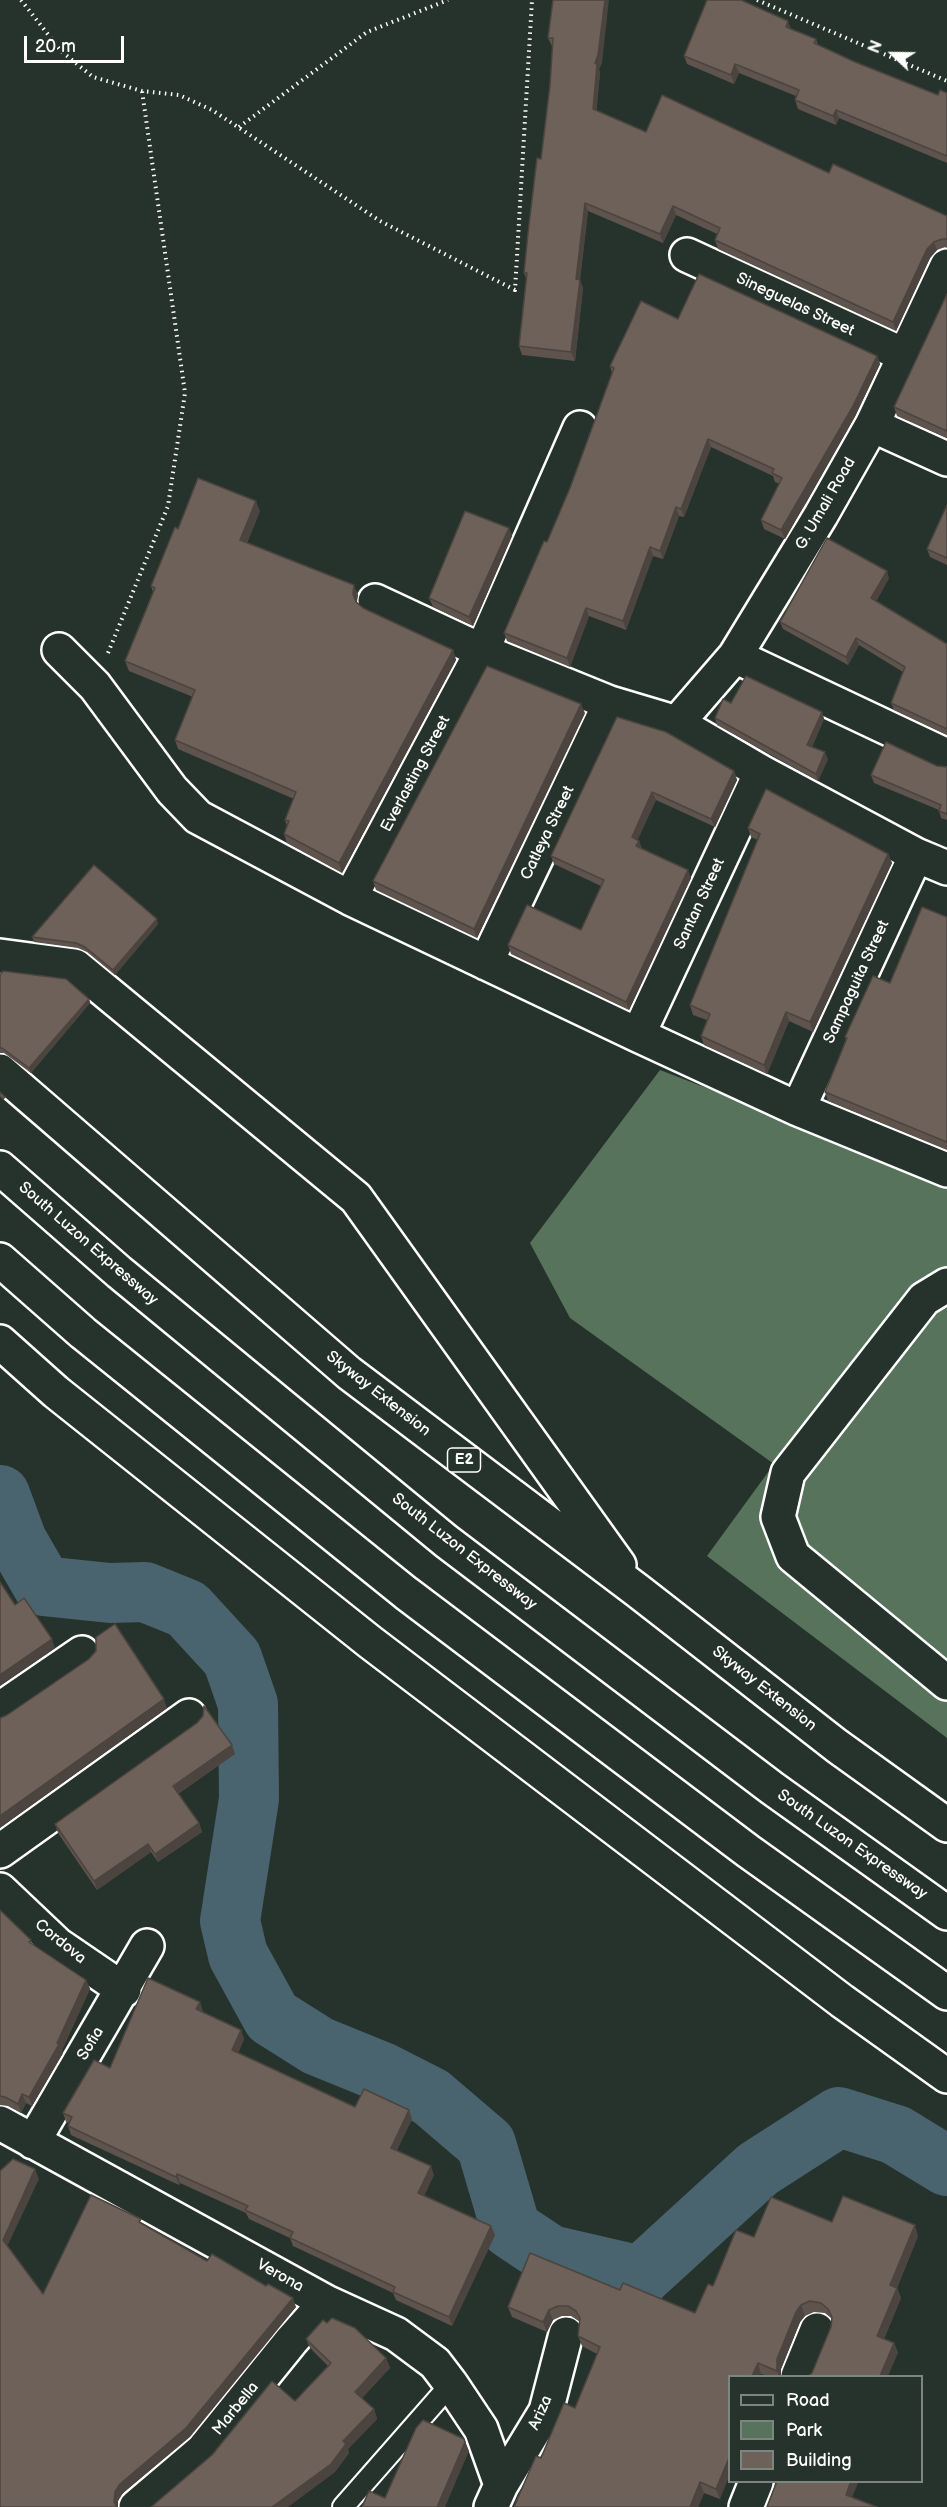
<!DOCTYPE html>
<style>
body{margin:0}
#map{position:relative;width:947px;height:2507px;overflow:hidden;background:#26332d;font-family:"Balsamiq Sans",sans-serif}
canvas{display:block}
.legend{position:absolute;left:728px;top:2375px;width:195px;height:108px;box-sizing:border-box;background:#26332d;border:2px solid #7d8581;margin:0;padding:8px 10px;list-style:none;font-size:18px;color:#fff}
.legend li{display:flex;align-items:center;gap:12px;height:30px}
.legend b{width:30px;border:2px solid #7d8581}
.north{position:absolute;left:863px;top:24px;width:60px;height:60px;-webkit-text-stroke:4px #26332d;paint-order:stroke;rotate:292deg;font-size:16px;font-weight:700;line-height:24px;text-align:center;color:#fff}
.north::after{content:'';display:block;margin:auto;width:21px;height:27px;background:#fff;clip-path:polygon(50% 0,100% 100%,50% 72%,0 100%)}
.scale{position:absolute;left:24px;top:36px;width:100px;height:27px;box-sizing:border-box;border:3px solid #fff;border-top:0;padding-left:8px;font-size:18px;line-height:21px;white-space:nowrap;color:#fff;-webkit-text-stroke:4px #26332d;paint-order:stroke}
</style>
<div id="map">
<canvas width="947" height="2507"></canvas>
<ul class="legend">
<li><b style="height:8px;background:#26332d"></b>Road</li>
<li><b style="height:16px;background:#57735b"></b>Park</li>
<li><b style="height:16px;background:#6d6159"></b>Building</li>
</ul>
<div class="north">N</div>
<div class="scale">20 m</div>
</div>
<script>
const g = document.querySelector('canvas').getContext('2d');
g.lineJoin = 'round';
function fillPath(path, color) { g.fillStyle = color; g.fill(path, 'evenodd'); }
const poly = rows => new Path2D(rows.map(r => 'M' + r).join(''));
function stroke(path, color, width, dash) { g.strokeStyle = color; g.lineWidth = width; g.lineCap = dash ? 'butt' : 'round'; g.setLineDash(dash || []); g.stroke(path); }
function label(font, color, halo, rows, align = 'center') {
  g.font = font + ' "Balsamiq Sans",sans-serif'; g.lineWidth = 4.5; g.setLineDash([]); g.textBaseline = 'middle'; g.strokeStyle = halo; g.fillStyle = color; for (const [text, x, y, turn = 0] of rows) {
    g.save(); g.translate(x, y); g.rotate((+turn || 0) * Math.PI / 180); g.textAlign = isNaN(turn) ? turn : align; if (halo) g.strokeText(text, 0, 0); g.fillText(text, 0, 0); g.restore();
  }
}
fillPath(poly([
 [660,1070,947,1181,947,1738,707,1556,774,1464,570,1318,530,1243]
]), '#57735b');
stroke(poly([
 [0,1495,17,1541,43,1586,110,1593,145,1592,187,1609,232,1658,248,1704,249,1799,230,1921,238,1955,272,2017,318,2046,382,2072,431,2097,486,2144,511,2229,550,2255,641,2276,758,2169,839,2117,896,2135,947,2166]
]), '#49646e', 60);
const service = poly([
 [343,2507,451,2384]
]);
const minor = poly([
 [687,255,904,355],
 [872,425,947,459],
 [375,601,482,651,610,703,677,723,761,772,916,855,947,868],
 [59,650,95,686,172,790,198,817,350,898,638,1035,798,1109,947,1170],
 [735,656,947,756],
 [677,723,735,656,821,515,872,425,947,266],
 [350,898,482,651,580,428],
 [486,963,610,703],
 [638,1035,761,772],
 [798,1109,916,855],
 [947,1285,924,1299,788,1473,778,1517,793,1556,947,1683],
 [0,1709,82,1653],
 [0,1851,189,1716],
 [0,1890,58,1945,124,1990],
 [0,2123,326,2302,396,2334,435,2363,451,2384,481,2429,501,2485],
 [33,2142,147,1946],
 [798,2376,817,2330],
 [136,2507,203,2450,292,2340,326,2302],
 [491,2507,501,2485,546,2411,566,2334],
 [746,2507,756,2482]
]);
const motorway = poly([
 [0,956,75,966,356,1198,619,1565],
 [0,1071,349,1373,638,1591,837,1746,947,1825],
 [0,1168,119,1272,446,1541,772,1788,947,1913],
 [0,1260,83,1333,406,1593,748,1851,947,1993],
 [0,1342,56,1392,370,1642,842,2001,947,2076]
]);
stroke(service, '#fff', 24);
stroke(minor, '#fff', 38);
stroke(motorway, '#fff', 38);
stroke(poly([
 [21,0,61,51,93,77,142,91,179,95,212,110,380,221,515,290,532,0],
 [757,0,947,81],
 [239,127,367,32,448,0],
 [108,653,168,506,185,393,142,91]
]), '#fff', 4, [1.5, 4.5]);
stroke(service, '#26332d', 20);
stroke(minor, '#26332d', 33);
stroke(motorway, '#26332d', 33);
fillPath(poly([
 [553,0,602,63,599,69,600,73,596,111,646,132,829,173,947,216,947,248,945,247,937,250,930,258,896,331,718,249,715,240,717,234,676,215,663,243,588,211,580,280,583,288,575,361,522,355,519,346,527,280,524,273,541,159,550,85,553,46,552,46,548,38],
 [791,29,816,39,818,45,855,62,938,95,947,93,947,163,839,118,836,125,798,109,795,100,796,96,739,73,734,84,687,64,684,56],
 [947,294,947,438,897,416,894,407],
 [678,319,877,356,880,364,855,416,785,539,764,529,761,520,780,484,775,482,773,476,711,447,684,517,679,516,663,559,653,556,626,630,589,616,570,667,507,641,504,633,547,542,570,488,612,373,610,366],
 [947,505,947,565,930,557,927,549],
 [260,511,247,543,358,595,357,602,363,608,453,650,456,660,342,873,287,843,284,834,287,826,285,820,294,799,178,749,175,740,193,697,129,671,125,661,153,592,151,586,178,529],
 [509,528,512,536,473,626,433,607,429,598],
 [889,578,876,601,947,644,947,735,894,710,891,703,903,672,859,645,848,665,783,629,780,622],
 [731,703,822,712,824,719,812,747,828,759,818,781,717,725,715,718],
 [585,713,477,938,376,890,373,881],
 [617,717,734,771,737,780,715,827,656,800,637,840,639,841,642,849,691,878,629,1010,511,954,508,945,581,930,601,886,554,864,551,856],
 [937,766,947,767,947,820,941,818,939,810,874,783,871,775],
 [748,828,888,854,892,863,813,1032,789,1021,767,1074,704,1045,701,1036,707,1020,693,1015,690,1005,758,840,751,837],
 [947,917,947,1150,828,1101,825,1092,846,1041,845,1037],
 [158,924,115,975,87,952,78,948,34,942,32,937],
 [0,975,89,999,90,1003,31,1073,4,1053,0,1053],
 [232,1745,235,1754,178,1794,199,1823,202,1832,158,1862,151,1852,97,1890,58,1833,55,1824],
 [0,1910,33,1945,86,1980,90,1989,62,2050,63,2053,32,2106,26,2103,21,2113,8,2106,0,2105],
 [203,2011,202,2012,241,2030,244,2039,238,2053,355,2107,412,2119,397,2150,434,2175,424,2195,491,2226,495,2235,452,2326,396,2300,393,2293,293,2246,290,2238,249,2219,246,2213,180,2183,179,2185,71,2135,68,2126,69,2123,66,2122,63,2113,110,2068],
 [832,2222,918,2236,897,2288,901,2298,884,2339,894,2343,898,2353,812,2373,831,2327,832,2319,825,2313,814,2312,805,2316,800,2322,781,2369,781,2376,768,2376,761,2374,729,2376,720,2499,704,2493,698,2507,514,2507,541,2458,575,2408,597,2354,582,2346,578,2336,580,2322,571,2316,562,2316,553,2320,547,2332,512,2317,508,2307,620,2290,695,2313,713,2286,754,2237],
 [327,2323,386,2358,390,2368,362,2398,374,2409,377,2419,348,2449,349,2453,334,2473,295,2401,328,2366,310,2348,306,2339]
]), '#5e534d');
fillPath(poly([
 [605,0,609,0,602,63,599,69,600,73,596,118,593,109,595,63],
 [788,21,791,29,786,27],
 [735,64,739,73,734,84,731,75],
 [836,110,839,118,836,125,833,116],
 [585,203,588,211,580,280,583,288,575,361,571,352,576,279],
 [673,206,676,215,663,243,660,234],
 [934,242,937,250,930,258,896,331,893,322,927,249],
 [877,356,880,364,855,416,785,539,781,530],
 [708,439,711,447,684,517,681,509],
 [256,501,260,511,244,550,240,540],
 [676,507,679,516,663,559,660,551],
 [509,528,512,536,473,626,469,617],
 [650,547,653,556,626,630,623,621],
 [887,571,889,578,874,606,871,598],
 [354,585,358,595,356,603,353,594],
 [586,608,589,616,570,667,567,658],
 [856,638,859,645,848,665,846,657],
 [453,650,456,660,342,873,339,863],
 [581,704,585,713,477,938,474,929],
 [822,712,824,719,810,752,807,745],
 [825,752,828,759,818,781,816,774],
 [734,771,737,780,715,827,711,819],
 [652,792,656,800,635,846,632,837],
 [639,841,642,849,636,846],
 [888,854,892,863,813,1032,810,1022],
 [688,870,691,878,629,1010,626,1002],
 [157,919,158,924,115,975,113,970],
 [89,999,90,1003,31,1073,29,1068],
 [786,1012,789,1021,767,1074,764,1065],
 [52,1639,55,1648,0,1686,0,1675],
 [164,1699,167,1708,0,1828,0,1816],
 [232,1745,235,1754,176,1795,173,1786],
 [199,1823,202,1832,158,1862,155,1854],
 [148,1844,151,1852,97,1890,94,1881],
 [86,1980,90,1989,62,2050,63,2053,32,2106,29,2097,57,2043],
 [200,2002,203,2011,199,2018,196,2009],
 [241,2030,244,2039,236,2059,232,2050],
 [22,2094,26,2103,21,2113,18,2104],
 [409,2110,412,2119,394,2156,391,2148],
 [431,2166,434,2175,422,2201,418,2193],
 [35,2169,39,2179,6,2249,3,2240],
 [177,2174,180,2183,179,2185,176,2177],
 [915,2225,918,2236,894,2295,890,2285],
 [491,2226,495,2235,452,2326,449,2317],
 [897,2288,901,2298,881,2346,877,2336],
 [293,2298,296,2307,190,2437,123,2493,118,2501,118,2507,116,2507,114,2502,115,2492,120,2484],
 [801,2305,805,2316,800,2322,781,2369,781,2376,779,2376,777,2371,777,2359,796,2312],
 [549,2310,553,2320,547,2332,543,2322],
 [894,2343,898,2353,888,2376,880,2376],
 [386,2358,390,2368,359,2401,355,2392],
 [758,2363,761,2374,760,2376,752,2376],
 [374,2409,377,2419,348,2449,349,2453,334,2473,288,2507,272,2507,343,2441],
 [465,2442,469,2451,445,2507,437,2507],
 [729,2458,729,2477,720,2499,716,2489],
 [851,2481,859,2481,849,2505,846,2495],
 [700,2482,704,2493,698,2507,690,2507]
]), '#4c443e');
const building = poly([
 [553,0,605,0,598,55,595,63,597,65,593,109,646,132,662,95,829,173,833,164,947,216,947,239,942,239,934,242,927,249,893,322,715,240,720,228,673,206,660,234,585,203,576,279,580,280,571,352,519,346,527,273,524,273,528,233,537,158,541,159,550,85,553,38,548,38,553,0],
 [707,0,741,0,788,21,786,27,816,39,814,43,855,62,938,95,940,90,947,93,947,156,836,110,833,116,795,100,799,90,735,64,731,75,684,56,707,0],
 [699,274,877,356,852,408,781,530,761,520,782,478,772,473,774,469,708,439,681,509,676,507,660,551,650,547,623,621,586,608,567,658,504,633,544,541,547,542,570,488,614,368,610,366,641,301,678,319,699,274],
 [947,294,947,431,894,407,947,294],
 [198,478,256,501,240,540,354,585,353,594,356,602,363,608,453,650,339,863,284,834,289,821,285,820,296,792,175,740,195,690,125,661,155,588,151,586,175,527,178,529,198,478],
 [947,505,947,558,927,549,947,505],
 [465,511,509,528,469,617,429,598,465,511],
 [827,538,887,571,871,598,947,644,947,729,891,703,905,667,856,638,846,657,780,622,827,538],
 [487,666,581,704,474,929,373,881,487,666],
 [746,676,822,712,807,745,825,752,816,774,715,718,723,699,731,703,746,676],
 [617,717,666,732,734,771,711,819,652,792,632,837,639,841,636,846,688,870,626,1002,508,945,527,905,581,930,604,880,551,856,617,717],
 [886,742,937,766,947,767,947,814,939,811,941,805,871,775,886,742],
 [766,789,888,854,810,1022,786,1012,764,1065,701,1036,710,1014,690,1005,760,834,748,828,766,789],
 [94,865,157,919,113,970,85,947,76,943,32,937,94,865],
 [922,907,947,917,947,1142,825,1092,847,1038,845,1037,873,976,890,983,922,907],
 [3,971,66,979,89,999,29,1068,2,1048,0,1048,0,975,3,971],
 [0,1092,5,1097,3,1099,0,1096,0,1092],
 [0,1582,15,1605,24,1598,52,1639,0,1675,0,1582],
 [115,1624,164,1699,0,1816,0,1718,7,1715,89,1659,96,1651,96,1637,115,1624],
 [204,1706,232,1745,173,1786,199,1823,155,1854,148,1844,94,1881,55,1824,197,1723,203,1716,204,1706],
 [0,1910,31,1940,29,1942,86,1980,57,2043,59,2044,29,2097,22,2094,18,2104,5,2097,0,2096,0,1910],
 [148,1978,200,2002,196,2009,241,2030,232,2050,355,2107,364,2089,409,2110,391,2148,431,2166,418,2193,491,2226,449,2317,393,2292,395,2287,290,2238,293,2232,245,2210,248,2206,177,2174,176,2177,68,2126,72,2117,63,2113,94,2060,110,2068,148,1978],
 [13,2159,35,2169,3,2240,43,2294,91,2195,141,2219,139,2222,207,2261,212,2254,266,2286,268,2284,293,2298,186,2428,120,2484,115,2492,114,2502,117,2507,0,2507,0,2171,13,2159],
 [843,2196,915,2225,890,2285,897,2288,877,2336,894,2343,880,2376,808,2376,812,2373,831,2327,832,2317,828,2309,821,2303,810,2301,801,2305,796,2312,777,2359,777,2371,758,2363,752,2376,729,2376,729,2458,716,2489,700,2482,690,2507,514,2507,536,2456,541,2458,564,2403,575,2408,600,2347,578,2336,580,2318,576,2311,568,2306,558,2306,549,2310,543,2322,508,2307,530,2253,620,2290,623,2283,695,2313,708,2284,713,2286,736,2230,754,2237,771,2197,832,2222,843,2196],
 [332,2318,355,2328,386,2358,355,2392,374,2409,343,2441,346,2444,331,2464,272,2507,151,2507,212,2455,272,2381,295,2401,331,2363,306,2339,323,2320,327,2323,332,2318],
 [423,2420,464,2439,465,2442,437,2507,362,2507,369,2491,385,2498,416,2428,423,2420],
 [777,2481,851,2481,846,2495,877,2507,767,2507,777,2481]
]);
fillPath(building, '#6d6159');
stroke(building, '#4c443e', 1.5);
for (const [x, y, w] of [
 [464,1460,33]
]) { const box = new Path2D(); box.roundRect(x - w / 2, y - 12, w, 24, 4.5); g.fillStyle = '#26332d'; g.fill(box); stroke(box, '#fff', 1.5); }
label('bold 15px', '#fff', null, [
 ["E2",464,1460]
]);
label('16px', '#fff', '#26332d', [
 ["Sineguelas Street",795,305,25],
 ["G. Umali Road",826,504,-60],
 ["Everlasting Street",416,774,-62],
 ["Catleya Street",548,833,-64],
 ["Santan Street",700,904,-65],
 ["Sampaguita Street",857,982,-65],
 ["South Luzon Expressway",88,1244,41],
 ["Skyway Extension",378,1394,38],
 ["South Luzon Expressway",464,1552,38],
 ["Skyway Extension",764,1689,38],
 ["South Luzon Expressway",852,1845,35],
 ["Cordova",60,1942,39],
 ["Sofia",91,2044,-59],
 ["Verona",280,2276,29],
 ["Marbella",236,2409,-51],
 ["Ariza",541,2413,-66]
]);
</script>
